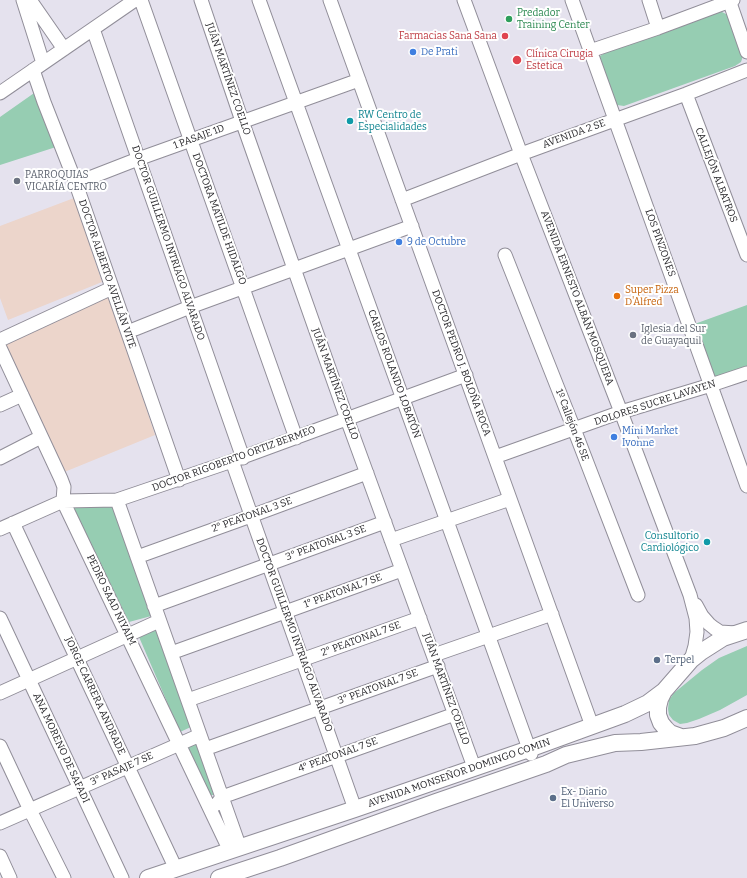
<!DOCTYPE html>
<meta charset="utf-8">
<style>
body{margin:0}
canvas{display:block;background:#e5e2ee}
</style>
<canvas width="747" height="878"></canvas>
<script>
const g = document.querySelector('canvas').getContext('2d');
g.lineJoin = 'round';
function fillPath(path, color) { g.fillStyle = color; g.fill(path, 'evenodd'); }
const poly = rows => new Path2D(rows.map(r => 'M' + r).join(''));
function stroke(path, color, width, dash) { g.strokeStyle = color; g.lineWidth = width; g.lineCap = dash ? 'butt' : 'round'; g.setLineDash(dash || []); g.stroke(path); }
function label(font, color, halo, rows, align = 'center') {
  g.font = font + ' Bitter,serif'; g.lineWidth = 4; g.setLineDash([]); g.textBaseline = 'middle'; g.strokeStyle = halo; g.fillStyle = color; for (const [text, x, y, turn = 0] of rows) {
    g.save(); g.translate(x, y); g.rotate((+turn || 0) * Math.PI / 180); g.textAlign = isNaN(turn) ? turn : align; if (halo) g.strokeText(text, 0, 0); g.fillText(text, 0, 0); g.restore();
  }
}
fillPath(poly([
 [74,198,102,282,8,320,0,298,0,226],
 [109,295,155,435,62,473,2,344]
]), '#ecd5cb');
fillPath(poly([
 [716,12,722,12,728,15,743,56,741,62,735,66,624,106,617,105,612,100,599,62,600,56,605,53],
 [37,91,56,147,0,165,0,117],
 [747,305,747,369,709,381,689,326],
 [72,505,116,507,155,615,129,622],
 [159,628,193,726,180,732,139,637],
 [747,646,747,695,720,710,699,719,687,723,680,724,673,720,669,715,668,709,669,700,674,693,702,670,719,658],
 [196,739,215,791,213,795,208,795,185,743]
]), '#96cdb2');
const minor = poly([
 [23,0,43,63],
 [30,0,64,49],
 [141,0,296,438],
 [201,0,242,121,347,419,474,767],
 [259,0,531,754],
 [330,0,592,726],
 [464,0,521,154,621,412,690,595,696,618,697,632,695,646,691,660],
 [572,0,747,486],
 [649,0,658,28],
 [729,0,747,52],
 [93,29,243,458],
 [590,51,658,28,733,0],
 [33,70,44,102,75,181,179,480],
 [0,93,135,0],
 [686,94,747,255],
 [84,180,138,159,359,80],
 [402,200,521,154,686,94,747,70],
 [505,255,574,429,638,595],
 [135,329,190,307,412,226],
 [0,340,112,288],
 [0,348,61,479,64,487,63,501,230,851],
 [0,405,22,395],
 [495,457,621,412,711,385,747,373],
 [0,458,41,437],
 [232,461,355,809],
 [117,500,240,848],
 [13,523,176,869],
 [0,529,63,501,117,500,232,461,466,375],
 [391,540,510,499],
 [137,557,251,516,367,473],
 [696,605,702,616,709,624,714,628,720,632,736,633],
 [154,606,385,522],
 [0,618,122,878],
 [171,653,402,570],
 [434,655,552,614],
 [0,693,159,621],
 [188,700,420,618],
 [0,746,30,810,64,878],
 [205,749,438,666],
 [217,804,220,800,222,797,455,714],
 [0,823,200,735],
 [0,856,10,878]
]);
const major = poly([
 [664,691,660,699,658,707,658,715,661,723,666,729,670,733,681,737],
 [148,878,355,809,529,749,625,714,648,703,664,691,691,660,701,652,723,638,747,630],
 [219,878,280,858,436,802,546,764,566,755,615,743,641,742,695,736,724,728,747,718]
]);
stroke(minor, '#918e99', 15);
stroke(major, '#918e99', 18);
stroke(minor, '#fff', 13);
stroke(major, '#fff', 16);
for (const [x, y, r, color] of [
 [509,19,4,"#2e9e5b"],
 [505,36,4,"#e0444e"],
 [413,52,4,"#3f7fe0"],
 [517,60,5,"#e0444e"],
 [350,121,4,"#0f9aa8"],
 [17,181,4,"#6b7280"],
 [399,242,4,"#3f7fe0"],
 [617,296,4,"#e8710a"],
 [633,335,4,"#6b7280"],
 [614,437,4,"#3f7fe0"],
 [707,542,4,"#0f9aa8"],
 [657,660,4,"#5c6f8a"],
 [553,798,4,"#5c6f8a"]
]) { const dot = new Path2D(); dot.arc(x, y, r, 0, 2 * Math.PI); g.fillStyle = color; g.fill(dot); stroke(dot, '#fff', 1.5); }
label('10px', '#27864d', '#fff', [
 ["Predador",517,13],
 ["Training Center",517,25]
], 'left');
label('10px', '#be3a42', '#fff', [
 ["Farmacias Sana Sana",497,36],
 ["Clínica Cirugia",526,54,"left"],
 ["Estetica",526,66,"left"]
], 'right');
label('10px', '#366cbe', '#fff', [
 ["De Prati",421,52],
 ["9 de Octubre",407,242],
 ["Mini Market",622,431],
 ["Ivonne",622,443]
], 'left');
label('10px', '#29282c', '#fff', [
 ["JUÁN MARTÍNEZ COELLO",228,79,71],
 ["AVENIDA 2 SE",574,134,-20],
 ["1 PASAJE 1D",199,137,-20],
 ["CALLEJÓN ALBATROS",716,175,69],
 ["DOCTORA MATILDE HIDALGO",219,219,70],
 ["DOCTOR GUILLERMO INTRIAGO ALVARADO",168,243,71],
 ["LOS PINZONES",660,243,70],
 ["DOCTOR ALBERTO AVELLÁN VITE",107,274,71],
 ["AVENIDA ERNESTO ALBÁN MOSQUERA",577,298,69],
 ["DOCTOR PEDRO J. BOLOÑA ROCA",461,363,70],
 ["CARLOS ROLANDO LOBATÓN",394,374,70],
 ["JUÁN MARTÍNEZ COELLO",335,384,70],
 ["DOLORES SUCRE LAVAYEN",655,403,-18],
 ["1º Callejón 46 SE",572,425,69],
 ["DOCTOR RIGOBERTO ORTIZ BERMEO",234,459,-20],
 ["2° PEATONAL 3 SE",252,515,-20],
 ["3° PEATONAL 3 SE",326,543,-20],
 ["1° PEATONAL 7 SE",343,591,-20],
 ["PEDRO SAAD NIYAIM",111,600,64],
 ["DOCTOR GUILLERMO INTRIAGO ALVARADO",294,635,70],
 ["2° PEATONAL 7 SE",361,639,-20],
 ["3° PEATONAL 7 SE",378,687,-20],
 ["JUÁN MARTÍNEZ COELLO",446,689,70],
 ["JORGE CARRERA ANDRADE",95,696,65],
 ["ANA MORENO DE SAFADI",61,748,65],
 ["4° PEATONAL 7 SE",338,755,-20],
 ["3° PASAJE 7 SE",122,769,-24],
 ["AVENIDA MONSEÑOR DOMINGO COMIN",459,773,-19]
]);
label('10px', '#0d838f', '#fff', [
 ["RW Centro de",358,115],
 ["Especialidades",358,127],
 ["Consultorio",699,536,"right"],
 ["Cardiológico",699,548,"right"]
], 'left');
label('10px', '#5b616d', '#fff', [
 ["PARROQUIAS",25,175],
 ["VICARÍA CENTRO",25,187],
 ["Iglesia del Sur",641,329],
 ["de Guayaquil",641,341]
], 'left');
label('10px', '#c56008', '#fff', [
 ["Super Pizza",625,290],
 ["D'Alfred",625,302]
], 'left');
label('10px', '#4e5e75', '#fff', [
 ["Terpel",665,660],
 ["Ex- Diario",561,792],
 ["El Universo",561,804]
], 'left');
</script>
